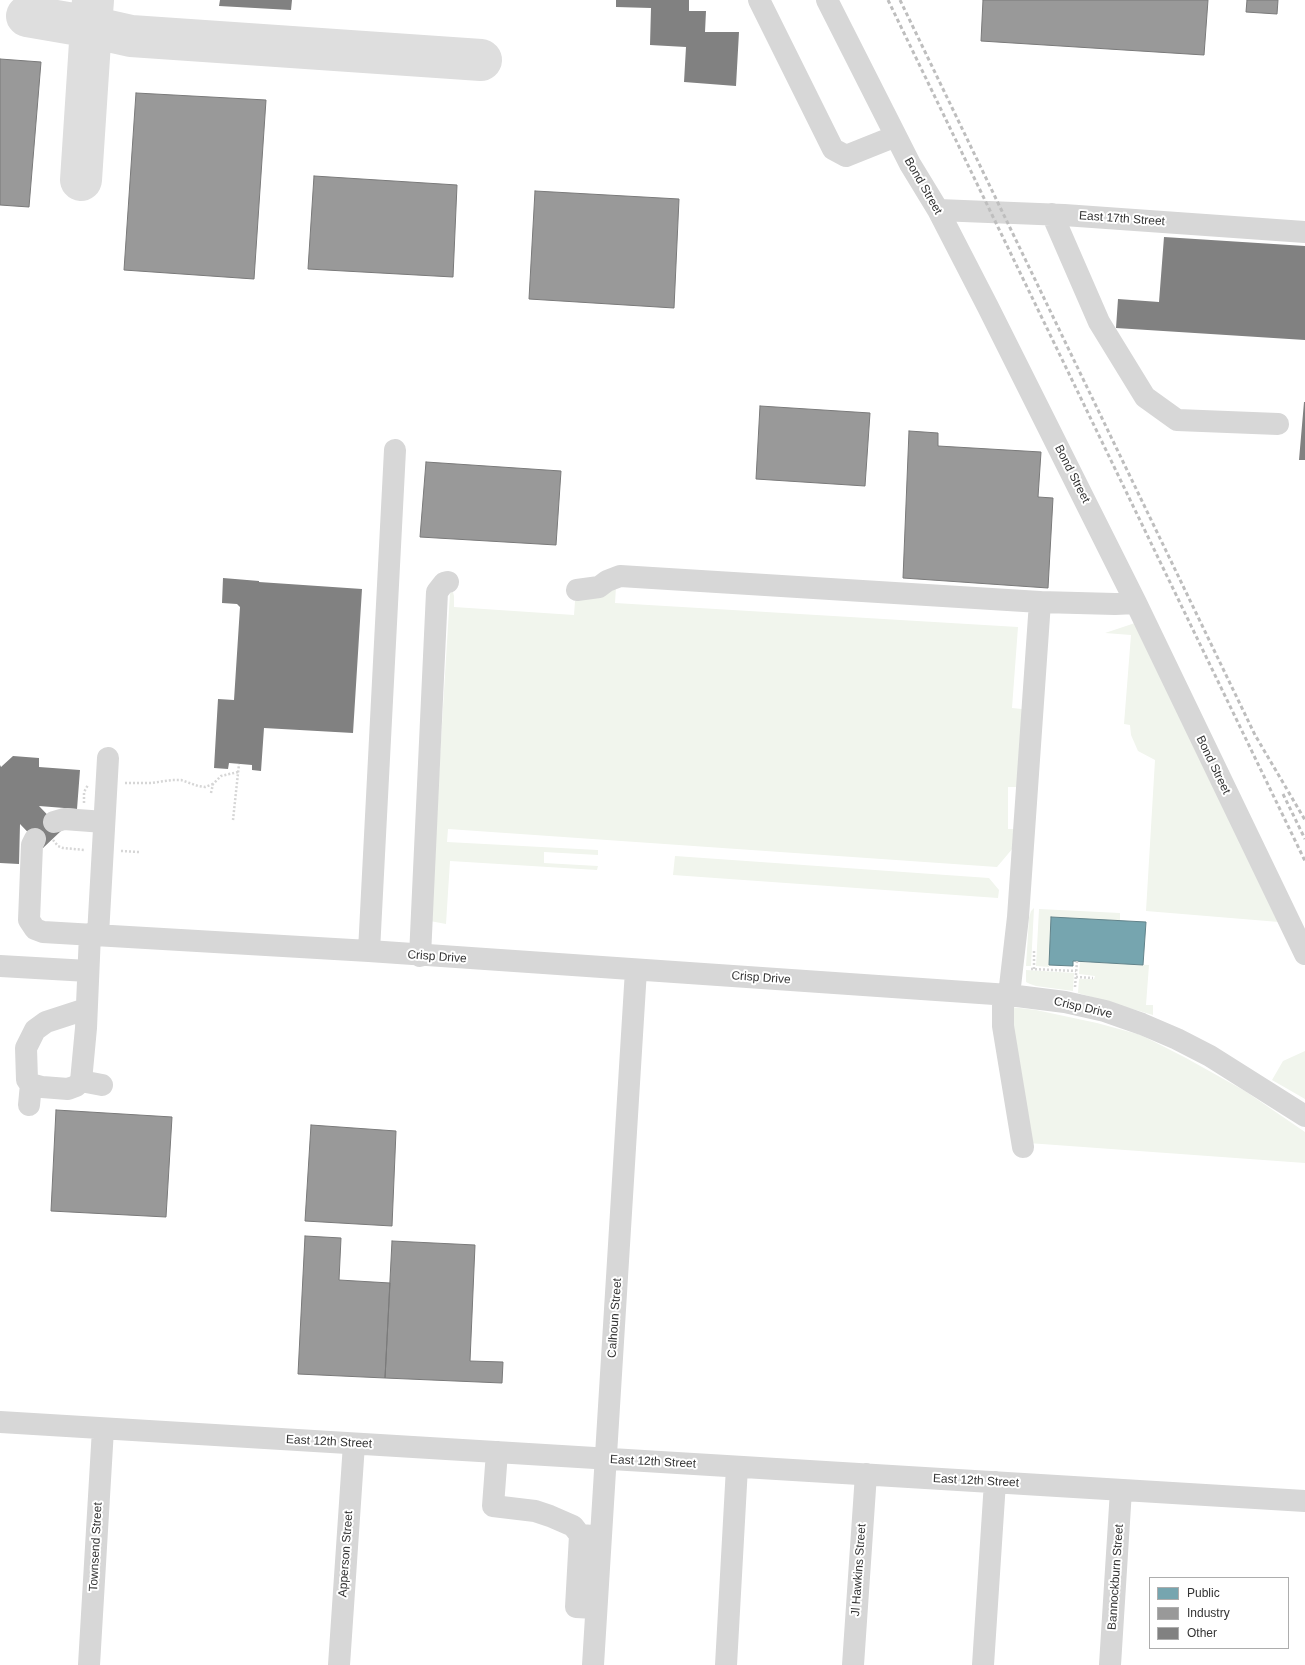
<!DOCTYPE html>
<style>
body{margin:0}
#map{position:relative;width:1305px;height:1665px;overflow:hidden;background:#fff;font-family:Helvetica,sans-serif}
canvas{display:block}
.legend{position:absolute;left:1149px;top:1577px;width:140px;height:72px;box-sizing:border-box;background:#fff;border:1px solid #adadad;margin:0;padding:5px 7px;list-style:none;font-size:12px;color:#333}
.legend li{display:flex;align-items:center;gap:8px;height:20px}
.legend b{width:20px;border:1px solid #adadad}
</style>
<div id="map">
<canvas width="1305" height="1665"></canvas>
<ul class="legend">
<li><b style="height:11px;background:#76a5af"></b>Public</li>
<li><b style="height:11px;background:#999"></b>Industry</li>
<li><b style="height:11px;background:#818181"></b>Other</li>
</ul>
</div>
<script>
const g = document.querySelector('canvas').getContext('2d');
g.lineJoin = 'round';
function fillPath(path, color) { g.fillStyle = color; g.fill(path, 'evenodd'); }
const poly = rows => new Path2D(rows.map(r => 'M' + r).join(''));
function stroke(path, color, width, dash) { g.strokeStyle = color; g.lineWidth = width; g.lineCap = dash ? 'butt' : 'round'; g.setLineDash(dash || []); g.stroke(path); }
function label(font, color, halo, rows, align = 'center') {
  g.font = font + ' Helvetica,sans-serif'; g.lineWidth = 4; g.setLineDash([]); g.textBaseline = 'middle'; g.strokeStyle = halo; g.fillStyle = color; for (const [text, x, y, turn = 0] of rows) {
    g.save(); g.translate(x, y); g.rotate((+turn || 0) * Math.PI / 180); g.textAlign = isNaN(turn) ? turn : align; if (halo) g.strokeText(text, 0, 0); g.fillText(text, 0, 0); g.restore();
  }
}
fillPath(poly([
 [616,587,615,603,1018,627,1012,708,1022,709,1017,787,1008,787,1008,829,1015,829,1013,848,997,867,448,829,447,842,598,850,598,855,544,852,544,863,598,866,597,870,450,861,446,924,430,921,450,593,453,592,454,596,454,607,574,615,575,601,577,599],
 [1135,623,1279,922,1146,911,1155,760,1138,751,1131,735,1130,725,1124,724,1131,635,1105,633],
 [675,856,989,878,999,890,998,898,673,875],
 [1034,908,1031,966,1026,966,1029,918,1031,911],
 [1039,909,1120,913,1120,921,1051,917,1049,967,1036,966],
 [1080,962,1149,965,1146,1005,1153,1005,1153,1015,1078,993,1079,979,1094,979,1095,976,1079,974],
 [1026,970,1074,973,1073,991,1036,986,1030,984,1026,982],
 [1011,1007,1036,1010,1097,1023,1141,1035,1186,1058,1245,1091,1305,1132,1305,1163,1028,1143],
 [1305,1051,1305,1099,1272,1080,1283,1061]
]), '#f1f5ed');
const public = poly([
 [1051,917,1146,922,1143,965,1073,961,1073,966,1049,965,1051,917]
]);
fillPath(public, '#76a5af');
stroke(public, '#62838a', 1);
const industry = poly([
 [983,0,1208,0,1204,55,981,41,983,0],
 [1247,0,1278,0,1277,14,1246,12,1247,0],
 [0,59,41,62,29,207,0,205,0,59],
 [136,93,266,100,254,279,124,270,136,93],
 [314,176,457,185,453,277,308,269,314,176],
 [535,191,679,199,674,308,529,299,535,191],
 [760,406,870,413,865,486,756,479,760,406],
 [909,431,938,433,938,446,1041,452,1038,497,1053,498,1048,588,903,578,909,431],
 [426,462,561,471,556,545,420,537,426,462],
 [56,1110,172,1117,166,1217,51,1211,56,1110],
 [311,1125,396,1131,392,1226,305,1221,311,1125],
 [305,1236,341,1238,339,1280,390,1283,385,1378,298,1374,305,1236],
 [392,1241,475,1245,470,1361,503,1362,502,1383,385,1378,392,1241]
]);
fillPath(industry, '#999');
stroke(industry, '#7a7a7a', 1);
stroke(poly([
 [93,0,91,27,131,36,481,60],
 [27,16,91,27,81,180]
]), '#dedede', 42);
fillPath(poly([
 [220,0,292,0,291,10,219,6],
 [616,0,689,0,689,11,706,11,705,32,739,32,736,86,684,82,686,47,650,45,651,8,616,7],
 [1164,237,1305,246,1305,340,1116,328,1118,299,1159,302],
 [1304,402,1305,402,1305,460,1299,460],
 [223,578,259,581,259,582,362,589,353,733,264,728,261,771,252,770,252,765,229,763,228,769,214,768,218,699,234,700,240,607,237,604,222,603],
 [13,756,39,758,39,767,80,770,77,809,39,806,62,830,43,848,20,824,19,864,0,863,0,765,1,767]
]), '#818181');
stroke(poly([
 [125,783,151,783,172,780,181,780,198,786,205,787,213,784],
 [211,793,213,784,221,776,238,772],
 [84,803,84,792,88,785],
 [233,820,239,764],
 [53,840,58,846,63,848,85,850],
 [121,851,139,852],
 [1031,969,1076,971],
 [1034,969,1034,951],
 [1076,977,1093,978],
 [1075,987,1077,961]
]), '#d6d6d6', 2.5, [2, 2]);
stroke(poly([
 [759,0,833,149,846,156,896,136],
 [827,0,910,164,938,210,988,307,1136,603,1305,954],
 [938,210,1064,215,1305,232],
 [1052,214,1099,322,1145,397,1177,420,1278,424],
 [395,450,369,951,1009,995,1065,1002,1105,1011,1142,1024,1177,1039,1210,1056,1305,1116],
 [577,590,599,587,607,581,620,576,1040,602,1018,917,1009,995],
 [1040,602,1115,604,1136,603],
 [54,822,64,819,104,822],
 [35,839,32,845,29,920,35,929,43,932,369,951],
 [98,935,108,758],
 [420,956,437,592,444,583,448,582],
 [0,966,88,971],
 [1003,995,1003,1026,1023,1147],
 [81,1081,86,1028,90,934],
 [31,1084,42,1087,68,1089,76,1086,81,1081,102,1085],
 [29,1105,31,1084,27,1080,26,1048,35,1030,46,1022,86,1009],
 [0,1422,1305,1501],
 [497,1452,493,1506,535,1511,550,1516,573,1526,580,1535],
 [593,1536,580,1535,576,1607,596,1608],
 [89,1665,103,1429],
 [339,1665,354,1444],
 [593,1665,636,970],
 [726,1665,737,1467],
 [853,1665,866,1474],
 [983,1665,995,1482],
 [1110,1665,1121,1490]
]), '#d7d7d7', 22);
stroke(poly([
 [888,0,1305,861],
 [900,0,1255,735,1305,820],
 [1283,794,1305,839]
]), '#bebebe', 3, [4, 3]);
label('12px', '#333', '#fff', [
 ["Bond Street",923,186,60],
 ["East 17th Street",1122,219,4],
 ["Bond Street",1072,474,63],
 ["Bond Street",1213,765,64],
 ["Crisp Drive",437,957,4],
 ["Crisp Drive",761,978,4],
 ["Crisp Drive",1083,1008,13],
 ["Calhoun Street",615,1318,-86],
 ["East 12th Street",329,1442,3],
 ["East 12th Street",653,1462,3],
 ["East 12th Street",976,1481,3],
 ["Townsend Street",96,1547,-87],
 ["Apperson Street",346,1554,-86],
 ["Jl Hawkins Street",859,1570,-86],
 ["Bannockburn Street",1116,1577,-86]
]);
</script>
